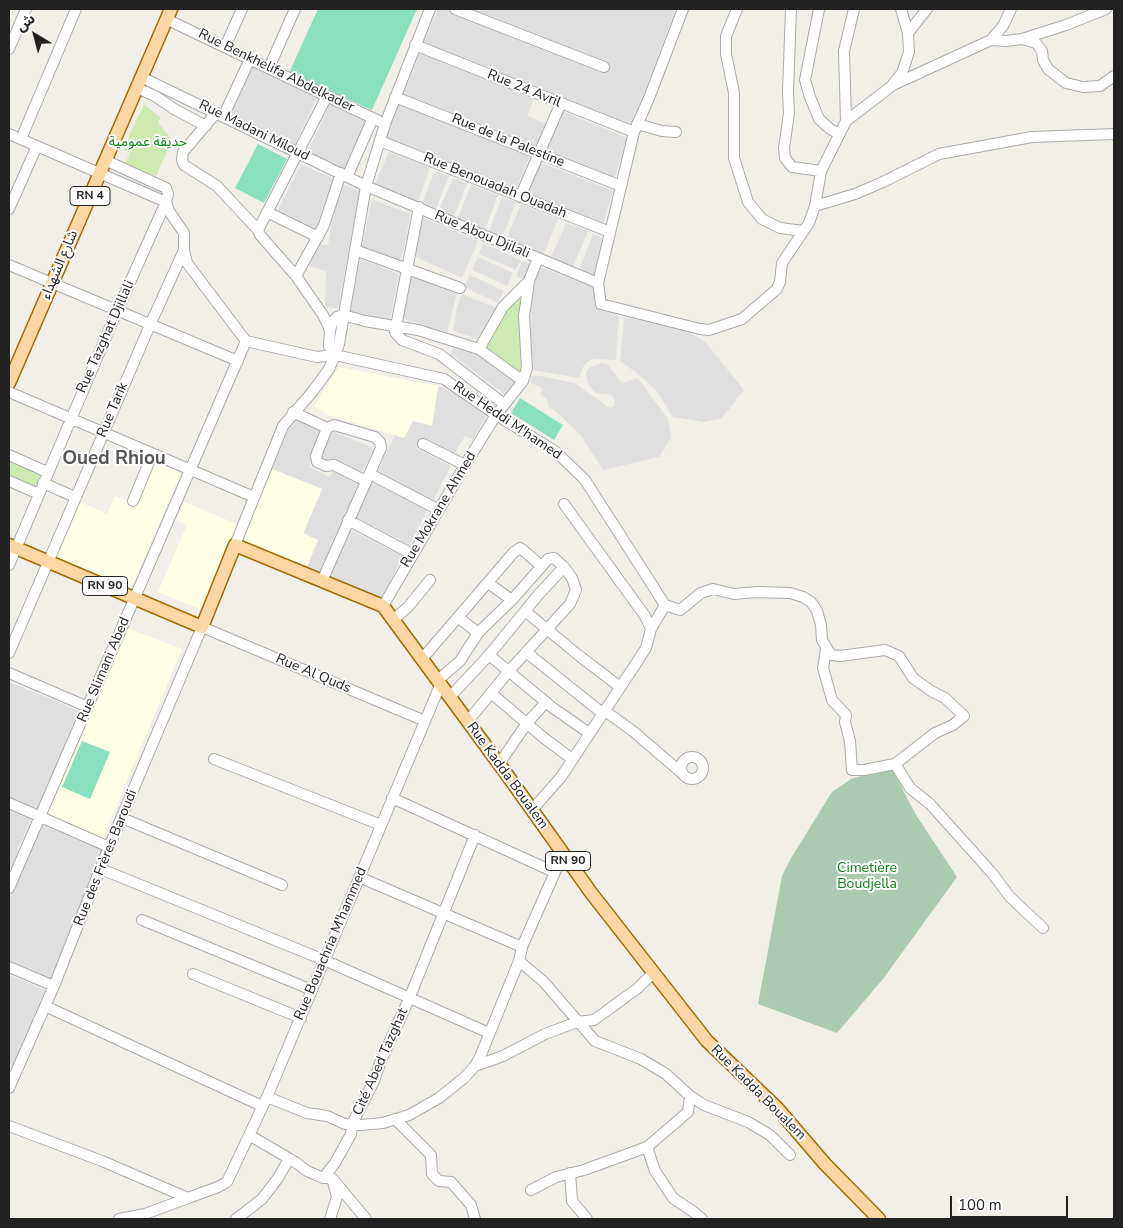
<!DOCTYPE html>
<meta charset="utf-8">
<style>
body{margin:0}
#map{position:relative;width:1123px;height:1228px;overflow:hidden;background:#f2efe9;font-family:"Nunito Sans","Noto Sans Arabic",sans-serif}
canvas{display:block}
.frame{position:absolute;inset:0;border:10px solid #222;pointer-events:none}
.north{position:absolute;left:10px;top:10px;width:50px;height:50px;-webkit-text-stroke:4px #fff;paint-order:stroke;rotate:323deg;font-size:14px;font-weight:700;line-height:20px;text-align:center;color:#222}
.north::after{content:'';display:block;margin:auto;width:18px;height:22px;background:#222;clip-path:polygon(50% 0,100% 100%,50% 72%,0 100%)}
.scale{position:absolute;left:950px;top:1196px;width:118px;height:22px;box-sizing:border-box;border:2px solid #222;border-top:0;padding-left:6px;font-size:15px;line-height:18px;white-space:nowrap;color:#222;-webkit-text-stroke:4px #fff;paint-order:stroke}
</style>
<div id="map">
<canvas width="1123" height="1228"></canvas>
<div class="frame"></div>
<div class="north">ش</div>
<div class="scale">100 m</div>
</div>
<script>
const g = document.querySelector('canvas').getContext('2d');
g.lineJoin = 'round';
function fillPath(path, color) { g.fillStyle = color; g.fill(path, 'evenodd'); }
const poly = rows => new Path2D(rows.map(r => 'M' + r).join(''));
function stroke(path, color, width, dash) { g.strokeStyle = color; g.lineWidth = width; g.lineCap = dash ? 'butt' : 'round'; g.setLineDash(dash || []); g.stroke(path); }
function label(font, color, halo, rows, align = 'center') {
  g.font = font + ' "Nunito Sans","Noto Sans Arabic",sans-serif'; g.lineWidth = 4; g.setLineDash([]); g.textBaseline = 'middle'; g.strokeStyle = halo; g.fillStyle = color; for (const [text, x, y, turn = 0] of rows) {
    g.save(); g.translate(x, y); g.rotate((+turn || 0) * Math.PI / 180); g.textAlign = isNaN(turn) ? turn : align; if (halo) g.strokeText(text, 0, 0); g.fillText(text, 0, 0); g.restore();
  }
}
fillPath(poly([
 [438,9,444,9,606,72,608,63,467,9,676,9,631,127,423,44],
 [420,53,534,98,527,116,546,124,535,150,403,96],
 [253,66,317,98,293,148,229,117],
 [330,104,366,121,343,172,307,154],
 [398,104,530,156,515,191,384,138],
 [560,110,627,138,614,180,543,152],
 [389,152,430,167,417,205,374,186],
 [539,162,613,191,602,227,524,194],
 [301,164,336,180,315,230,277,212],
 [435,171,449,176,435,211,421,205],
 [453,178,467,184,453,219,438,212],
 [338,182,359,191,338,309,325,306,326,271,308,266,316,243,328,245],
 [471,185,498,195,484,232,457,220],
 [502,197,516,202,501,240,488,234],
 [372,199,410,214,405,246,399,262,362,247],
 [521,204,558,219,542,258,505,242],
 [420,216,478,241,462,278,412,255],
 [566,223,588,231,572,269,550,259],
 [593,234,602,237,595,277,579,270],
 [483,243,521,260,516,270,479,254],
 [478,257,513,273,507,286,472,270],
 [360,259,399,274,390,320,350,312],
 [522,261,532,264,526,280,516,276],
 [539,267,596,288,598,309,611,310,619,316,616,360,593,359,587,362,583,367,579,378,533,370,530,321,531,302],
 [470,275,504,291,498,303,464,287],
 [410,277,457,292,447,333,402,318],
 [462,294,497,308,481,340,453,331,457,306],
 [624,317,663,324,689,332,706,343,744,390,722,418,704,422,673,417,657,392,638,374,620,361],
 [453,348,464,348,480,356,517,382,507,396,450,353],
 [601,363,607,364,622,383,638,378,668,419,671,438,659,457,603,470,581,436,558,413,548,406,547,399,540,394,542,388,531,383,531,376,541,376,574,383,610,408,614,406,615,399,611,395,596,393,588,384,586,373,590,367],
 [438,386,456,394,486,417,473,439,465,436,453,456,421,439,416,448,451,466,432,502,377,473,395,435,404,438,413,421,432,425],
 [296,419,322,432,309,467,330,477,334,469,360,481,321,574,306,569,303,534,322,489,272,469,288,430],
 [332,431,374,448,361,474,319,458],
 [373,481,428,510,409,545,354,516],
 [349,529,403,556,381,600,327,576],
 [9,682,79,711,37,810,9,798],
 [9,808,31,818,9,873],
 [42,824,103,849,49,982,9,964,9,899],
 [9,975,45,990,13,1066,9,1064]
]), '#e0dfdf');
fillPath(poly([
 [339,367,438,386,432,426,413,421,404,438,328,415,314,406],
 [154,461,181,473,130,591,56,559,80,502,107,514,115,496,135,504],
 [272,469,322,489,303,533,318,540,306,569,242,542],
 [184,502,237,524,200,609,158,592,187,525,177,520],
 [127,628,182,649,103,838,46,814]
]), '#ffffe5');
fillPath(poly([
 [144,104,161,118,158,122,172,140,156,176,125,164,130,153,123,149],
 [520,293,524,300,524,364,522,375,482,347,506,308],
 [9,459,43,473,36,488,9,477]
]), '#cdebb0');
fillPath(poly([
 [891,767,916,815,957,877,883,979,837,1033,758,1004,782,876,791,858,832,792,851,779]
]), '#aacbaf');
fillPath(poly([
 [318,9,417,9,372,110,289,73],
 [258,144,287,159,264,203,235,188],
 [520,398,563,425,554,440,511,413],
 [82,741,110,752,90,799,62,787]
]), '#88e0be');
const minor = poly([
 [455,9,604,67],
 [683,9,649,98,634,132,598,283,601,304,700,329,709,330,742,319,777,289,780,282,782,263,809,223,815,206,821,171,846,121,893,85,991,40,1003,26,1011,9],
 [737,9,726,36,726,54,734,93,734,158,748,202,762,219,780,228,803,231],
 [791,9,788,92,789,113,784,148,785,158,792,167,821,171],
 [819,9,805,80,810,97,819,119,830,129,839,134],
 [166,19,385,124],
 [908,33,927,9],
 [1022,39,1036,43,1042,51,1043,60,1048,69,1066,83,1083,87,1100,86,1114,76],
 [991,40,1006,41,1022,39,1066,25,1106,9],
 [415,45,634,132],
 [225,47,242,9],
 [9,49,26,9],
 [269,68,295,9],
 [141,77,366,186,598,283],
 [893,84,902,73,909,52,908,33,901,9],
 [137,88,155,96,174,109,206,126],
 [395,97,621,186],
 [216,113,183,152,182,160,184,165,217,186,258,230,260,235,296,276,323,315,330,330],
 [223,117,250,59],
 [846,121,844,51,854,9],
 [637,124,662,131,676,132],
 [9,134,166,202],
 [21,139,76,9],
 [380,141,610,232],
 [105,160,166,188,168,194,166,202,169,211,184,233,184,250,187,263,246,341,317,357,335,355,444,379,496,415,555,451,585,480,665,605],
 [347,177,373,118],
 [520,197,561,103],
 [815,206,855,194,883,182,939,154,1032,137,1114,134],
 [419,207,395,332,402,340,439,354,504,404],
 [9,209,37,146],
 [267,212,318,237],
 [258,230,327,96],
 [355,250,460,288],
 [9,265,238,361],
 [296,276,324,225,341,173],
 [343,315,365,321,418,330,479,349,523,381],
 [479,349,503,307,529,281,538,258],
 [335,355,329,346,330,330,333,321,337,317,343,315],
 [9,392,254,497],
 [293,412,327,428],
 [423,444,465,465],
 [9,455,47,472],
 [370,474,439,510],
 [9,481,39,494],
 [43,483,75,497],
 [133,501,152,455],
 [348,520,412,554],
 [235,545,283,426,313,391,329,369,335,355,339,344,366,186,385,124,430,9],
 [9,565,117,311,166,202],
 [322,581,381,448,380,442,375,437,334,425,327,428,316,456,317,462,326,466,334,465,366,481],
 [488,583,512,600],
 [665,605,680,610,701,593,713,589,734,594,757,592,790,593,803,597,811,602,817,611,821,625,822,640,831,655,840,656,885,650,899,656,913,678,931,691,945,698,964,716,953,725,935,733,895,764],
 [383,606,465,465,496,415,523,381,527,368,524,316,529,281],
 [525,611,577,654,620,687],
 [458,617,478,633],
 [393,620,408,607,430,580],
 [651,629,665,605],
 [826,649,823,668,832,700,846,715,845,722,850,741,852,770,864,770,895,764,910,788,930,804,992,873,1010,897,1043,928],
 [526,652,602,713],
 [9,653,150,325,184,250],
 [489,655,553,708,589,733],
 [422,659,514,552,520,548,523,550,541,566],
 [9,673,88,707],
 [438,680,460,661,478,633,512,600,548,559,554,558,564,567,572,578,576,590,570,604,509,671,468,721],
 [491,693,544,738,572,759],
 [450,697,489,655,539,594,564,567],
 [604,710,634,732,684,775],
 '681 768a11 11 0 1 1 22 0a11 11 0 1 1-22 0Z',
 [214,759,381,825],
 [499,764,527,723,546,702],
 [392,798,554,872],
 [9,803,109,847],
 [532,810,561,777,637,662,646,648,651,629,645,616,564,504],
 [122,818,282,885],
 [101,869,324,960,489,1033],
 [359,877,522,947],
 [9,888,246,341],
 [142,920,312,990],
 [519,961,543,981,595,1041,641,1059,666,1074,690,1096,704,1105,748,1122,770,1135,790,1155],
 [9,967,54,986],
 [193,974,301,1018],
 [45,1006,262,1106],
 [475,1066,503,1056,545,1034,577,1022,594,1020,638,988,653,973],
 [9,1088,54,986,109,847,202,627,425,721],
 [267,1097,307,1113,327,1116,345,1124,361,1125,383,1123,409,1115,439,1098,464,1078,475,1066,480,1057,519,961,522,947,563,854],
 [395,1119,431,1155,432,1174,439,1181,451,1182,471,1205,475,1219],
 [9,1126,102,1161,188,1198,218,1187,227,1182,267,1097,441,683],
 [249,1135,295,1162,307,1171,323,1178,332,1178,366,1219],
 [647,1147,655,1171,673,1198,695,1213,702,1219],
 [570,1173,572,1201,587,1219],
 [323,1178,335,1163,351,1134,352,1124,374,1081,380,1063,409,999,475,835],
 [531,1190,556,1177,584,1170,647,1147,688,1112,690,1096],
 [119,1219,145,1214,188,1198],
 [236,1219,262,1199,278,1178,289,1159],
 [330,1219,337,1197,333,1182]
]);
const major = poly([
 [9,383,171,9],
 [9,545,202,627,235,545,383,606,505,772,592,894,707,1041,777,1108,825,1164,879,1219]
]);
stroke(minor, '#a9a9a9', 12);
stroke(major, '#a06b00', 15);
stroke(minor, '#fff', 10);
stroke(major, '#fcd6a4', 12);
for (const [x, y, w] of [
 [90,196,40],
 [105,586,45],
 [568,861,45]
]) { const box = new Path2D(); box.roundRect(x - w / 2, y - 9.5, w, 19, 4); g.fillStyle = '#fff'; g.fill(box); stroke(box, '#222', 1); }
label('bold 12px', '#222', null, [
 ["RN 4",90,196],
 ["RN 90",105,586],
 ["RN 90",568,861]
]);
label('14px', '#222', '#fff', [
 ["Rue Benkhelifa Abdelkader",276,71,26],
 ["Rue 24 Avril",524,89,22],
 ["Rue Madani Miloud",254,131,26],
 ["Rue de la Palestine",508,141,22],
 ["Rue Benouadah Ouadah",495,186,22],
 ["Rue Abou Djilali",482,235,23],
 ["شارع الشهداء",60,265,-67],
 ["Rue Tazghat Djillali",106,337,-66],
 ["Rue Tarik",113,410,-67],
 ["Rue Heddi M'hamed",507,421,34],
 ["Rue Mokrane Ahmed",439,510,-59],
 ["Rue Slimani Abed",104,670,-67],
 ["Rue Al Quds",313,674,23],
 ["Rue Kadda Boualem",507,776,54],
 ["Rue des Frères Baroudi",106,858,-68],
 ["Rue Bouachria M'hammed",331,944,-67],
 ["Cité Abed Tazghat",381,1062,-66],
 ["Rue Kadda Boualem",758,1093,45]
]);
label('14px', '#0c8416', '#fff', [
 ["حديقة عمومية",148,143],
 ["Cimetière",867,869],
 ["Boudjella",867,885]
]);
label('bold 19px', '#555', '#fff', [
 ["Oued Rhiou",114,459]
]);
</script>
